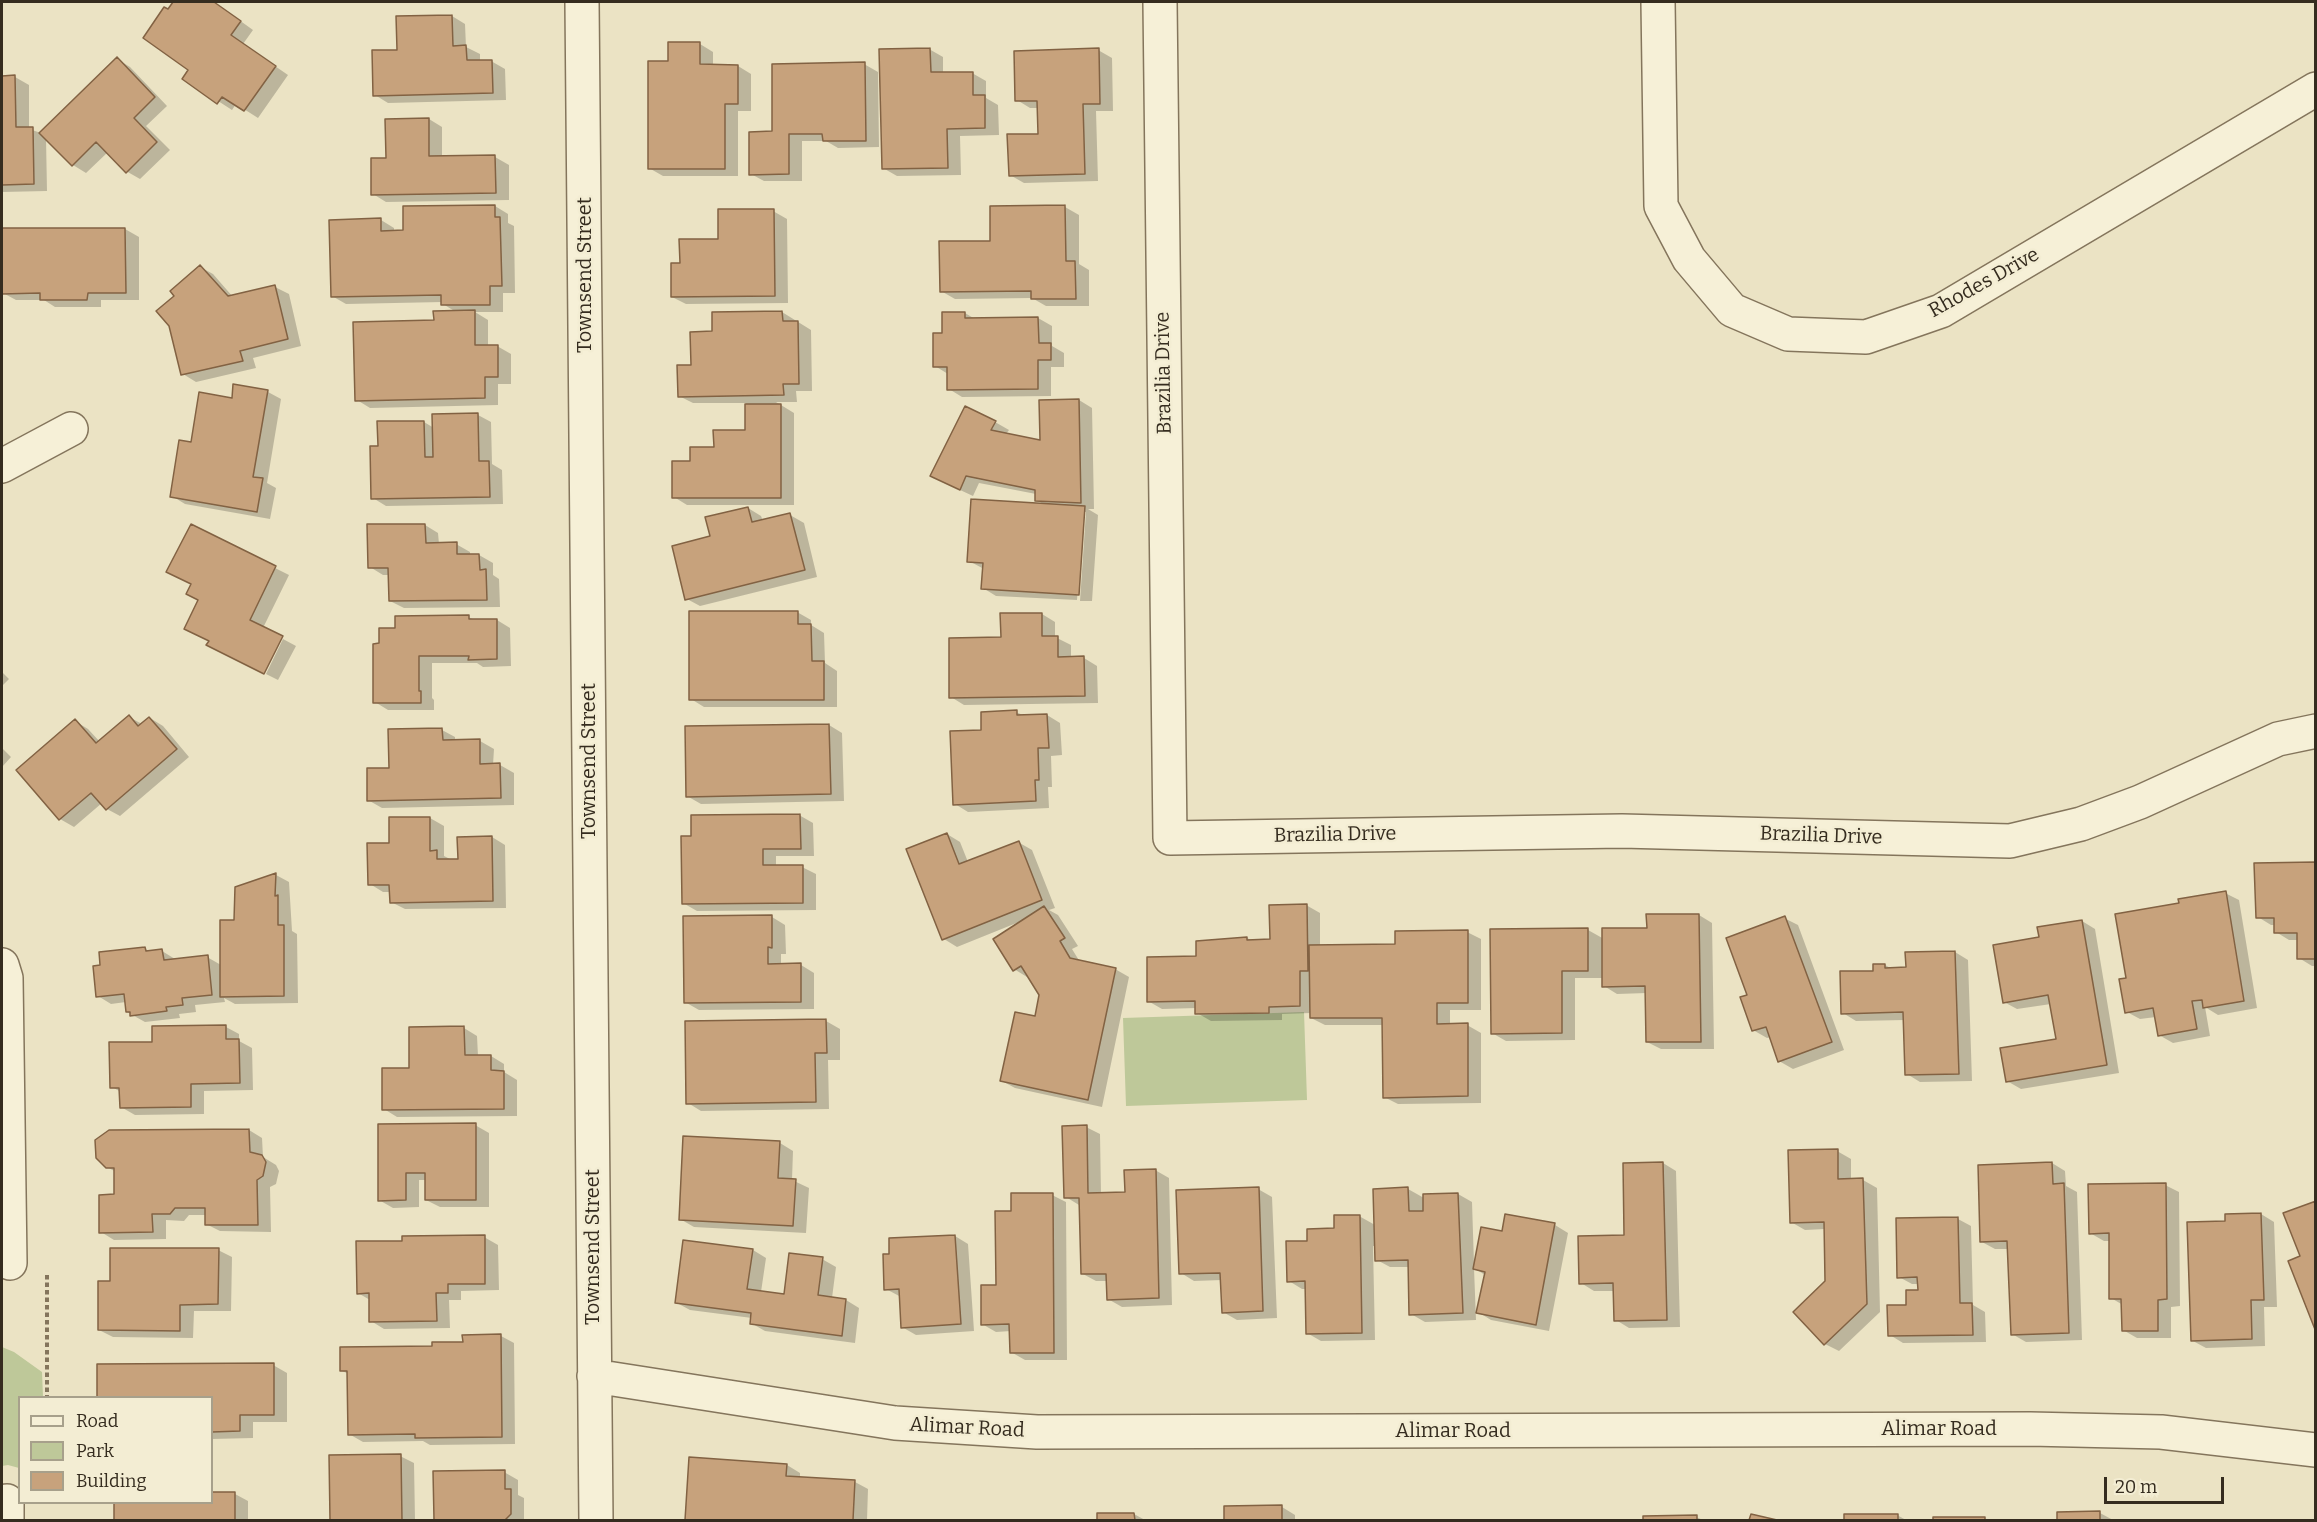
<!DOCTYPE html>
<style>
body{margin:0}
#map{position:relative;width:2317px;height:1522px;overflow:hidden;background:#ebe3c4;font-family:Bitter,serif}
canvas{display:block}
.frame{position:absolute;inset:0;border:3px solid #352c1f;pointer-events:none}
.legend{position:absolute;left:18px;top:1396px;width:195px;height:108px;box-sizing:border-box;background:#f3edd3;border:2px solid #a7a08b;margin:0;padding:8px 10px;list-style:none;font-size:18px;color:#352c1f}
.legend li{display:flex;align-items:center;gap:12px;height:30px}
.legend b{width:30px;border:2px solid #a7a08b}
.scale{position:absolute;left:2104px;top:1477px;width:120px;height:27px;box-sizing:border-box;border:3px solid #352c1f;border-top:0;padding-left:8px;font-size:18px;line-height:21px;white-space:nowrap;color:#352c1f;-webkit-text-stroke:4px #f3edd3;paint-order:stroke}
</style>
<div id="map">
<canvas width="2317" height="1522"></canvas>
<div class="frame"></div>
<ul class="legend">
<li><b style="height:8px;background:#f6f0d7"></b>Road</li>
<li><b style="height:16px;background:#bec899"></b>Park</li>
<li><b style="height:16px;background:#c7a27c"></b>Building</li>
</ul>
<div class="scale">20 m</div>
</div>
<script>
const g = document.querySelector('canvas').getContext('2d');
g.lineJoin = 'round';
function fillPath(path, color) { g.fillStyle = color; g.fill(path, 'evenodd'); }
const poly = rows => new Path2D(rows.map(r => 'M' + r).join(''));
function stroke(path, color, width, dash) { g.strokeStyle = color; g.lineWidth = width; g.lineCap = dash ? 'butt' : 'round'; g.setLineDash(dash || []); g.stroke(path); }
function label(font, color, halo, rows, align = 'center') {
  g.font = font + ' Bitter,serif'; g.lineWidth = 5; g.setLineDash([]); g.textBaseline = 'middle'; g.strokeStyle = halo; g.fillStyle = color; for (const [text, x, y, turn = 0] of rows) {
    g.save(); g.translate(x, y); g.rotate((+turn || 0) * Math.PI / 180); g.textAlign = isNaN(turn) ? turn : align; if (halo) g.strokeText(text, 0, 0); g.fillText(text, 0, 0); g.restore();
  }
}
fillPath(poly([
 [1304,1012,1307,1100,1126,1106,1123,1018],
 [2,1347,14,1352,42,1372,43,1397,20,1398,19,1468,8,1465,2,1466]
]), '#bec899');
fillPath(poly([
 [175,2,214,2,253,30,243,44,288,75,258,118,236,104,232,110,184,79,190,70,168,11],
 [452,16,465,24,466,47,480,54,480,61,491,61,505,69,506,100,388,103,375,95,398,51],
 [700,44,713,52,713,66,738,66,751,74,751,111,738,111,738,176,663,176,649,168,669,63],
 [929,49,943,57,943,74,972,73,986,81,986,98,998,105,999,135,960,136,961,175,897,176,883,168],
 [1098,50,1112,58,1113,111,1096,111,1098,181,1024,183,1010,175,1039,135,1038,108,1030,108,1017,100],
 [117,59,130,67,167,106,146,126,170,150,140,179,126,171,108,152,86,173,73,165,46,138,47,191,2,192,2,77,15,77,29,85,29,129,41,133],
 [864,64,878,72,879,147,838,148,826,141,802,141,802,181,764,181,751,174,774,133],
 [429,119,442,127,442,157,495,157,509,165,509,200,386,202,373,194,387,159],
 [495,206,508,214,508,223,514,226,515,293,503,293,503,312,475,312,488,320,488,346,497,346,511,354,511,384,498,384,498,405,370,408,357,400,436,321,456,312,443,304,443,302,346,304,332,296,381,220,394,228,394,232,405,232],
 [1065,207,1079,215,1079,264,1089,270,1089,306,1046,306,1032,298,955,299,941,291,991,242],
 [773,211,787,219,788,303,686,304,672,297,681,264],
 [125,229,139,237,139,300,101,300,101,307,55,307,44,300,16,300,3,293,2,230],
 [200,267,213,274,233,297,275,287,289,294,301,346,253,358,256,368,196,382,183,374,176,296],
 [782,312,811,330,812,391,796,391,797,402,776,402,794,413,794,505,687,505,674,497,691,462,746,431,746,403,693,403,679,396,692,366,713,333],
 [965,313,975,319,1038,318,1052,326,1052,346,1064,353,1064,367,1051,367,1051,396,962,397,949,389,948,374,935,366,944,335],
 [268,392,281,399,267,483,276,488,270,519,185,504,172,496,192,444,233,400],
 [1079,400,1092,408,1094,509,1088,509,1098,515,1092,601,1080,601,1086,512,1083,512,1077,600,996,596,983,588,984,569,969,561,1044,505,1037,500,1036,494,979,483,973,496,945,483,995,422,1009,430,1006,434,1042,442],
 [478,415,491,422,492,464,502,470,503,504,386,506,373,498,379,447,379,423,424,422,434,428],
 [748,508,761,516,763,521,790,515,804,523,817,577,700,606,687,599,712,537],
 [425,525,438,533,439,544,456,544,470,552,470,555,479,555,493,563,493,575,499,579,500,607,404,608,390,601,390,575,383,575,370,567],
 [191,526,289,575,263,628,210,641,199,600],
 [797,612,811,620,811,625,824,633,825,663,837,671,837,707,704,707,691,699],
 [1042,614,1055,622,1055,637,1071,645,1071,658,1084,658,1097,666,1098,703,964,705,951,697],
 [468,617,475,620,497,620,510,628,511,666,483,667,477,663,432,663,432,698,434,700,434,710,388,710,375,702,380,645,397,629],
 [283,639,296,646,278,680,266,674],
 [2,672,9,679,2,686],
 [1016,712,1025,716,1047,715,1060,723,1062,755,1051,756,1052,787,1048,787,1049,808,968,812,955,804,983,731],
 [129,717,142,724,150,718,163,726,189,757,120,816,107,809,102,803,74,827,60,819,18,771,75,721,88,729,100,742],
 [829,725,842,733,844,801,701,804,687,796],
 [442,730,455,737,455,741,480,741,494,749,493,765,500,765,514,773,514,805,382,808,368,800],
 [2,748,11,757,2,767],
 [799,815,813,823,814,856,776,856,776,867,802,867,816,874,816,910,697,911,683,903,693,837],
 [430,818,444,826,444,856,450,859,460,860,492,837,505,845,506,908,405,909,391,902,391,892,383,892,370,884,391,845,391,819],
 [947,834,960,842,968,862,1018,842,1032,850,1055,908,1049,910,1058,915,1078,946,1072,949,1080,962,1115,969,1129,977,1102,1107,1015,1088,1002,1081,1036,1018,1041,995,1029,976,1027,977,1014,969,1019,922,957,947,944,939],
 [2316,864,2316,966,2312,966,2299,958,2298,940,2289,940,2276,932,2276,925,2271,925,2258,917],
 [276,875,289,882,292,931,297,934,298,1003,235,1004,224,998,225,1002,195,1005,196,1012,179,1014,180,1018,145,1022,127,1012,126,1002,111,1004,98,996,145,949,151,952,162,951,175,959,207,957,221,965,235,921],
 [2225,893,2239,900,2257,1008,2218,1015,2205,1007,2210,1036,2173,1043,2159,1035,2156,1017,2140,1019,2127,1012,2127,979,2181,905],
 [1306,905,1320,913,1320,947,1397,946,1467,932,1481,939,1481,1010,1450,1010,1450,1025,1467,1025,1481,1033,1481,1103,1398,1104,1384,1097,1384,1025,1325,1025,1311,1018,1311,1013,1282,1014,1282,1020,1211,1021,1197,1013,1197,1008,1162,1009,1148,1001,1198,957,1198,942,1247,938,1253,941,1272,941],
 [1699,915,1712,923,1714,1049,1661,1049,1647,1042,1647,993,1617,994,1604,986,1604,978,1575,978,1575,1040,1506,1041,1492,1033,1588,930,1604,939,1648,930],
 [772,917,785,925,786,954,781,954,781,965,801,965,814,973,814,1009,699,1010,685,1002],
 [1784,918,1798,925,1844,1050,1793,1069,1779,1061,1771,1037,1767,1038,1753,1030,1749,996],
 [2082,921,2095,929,2119,1073,2021,1089,2007,1081,2057,1040,2051,1004,2017,1009,2004,1002,2041,939],
 [1955,952,1968,960,1972,1081,1920,1082,1907,1074,1905,1020,1856,1021,1843,1013,1875,972,1874,965,1885,965,1892,969,1907,968],
 [826,1021,840,1029,840,1060,828,1060,829,1109,701,1111,688,1103],
 [226,1027,239,1034,239,1041,252,1048,253,1090,204,1091,204,1114,135,1115,121,1107,121,1092,112,1087,154,1043],
 [464,1028,477,1036,478,1056,491,1056,504,1064,504,1072,517,1080,517,1116,397,1117,384,1109,411,1070],
 [475,1125,489,1133,489,1207,440,1207,426,1200,426,1180,419,1180,419,1207,393,1208,379,1200,380,1126],
 [1086,1127,1100,1134,1101,1195,1127,1194,1155,1170,1169,1178,1172,1305,1122,1307,1108,1299,1108,1281,1096,1281,1083,1274,1079,1205,1066,1197],
 [249,1130,262,1138,263,1157,276,1165,279,1171,276,1184,270,1187,271,1232,220,1231,206,1224,206,1215,189,1215,184,1221,166,1220,166,1239,114,1240,101,1232,116,1196,116,1172,107,1167],
 [780,1143,793,1151,792,1180,809,1188,806,1233,694,1227,680,1219],
 [1837,1151,1851,1159,1851,1180,1863,1180,1877,1188,1880,1312,1839,1351,1825,1344,1825,1229,1805,1230,1791,1222],
 [1663,1163,1676,1171,1680,1327,1629,1328,1616,1320,1615,1291,1594,1291,1581,1283,1626,1237],
 [2052,1163,2065,1171,2066,1186,2077,1192,2082,1340,2026,1342,2012,1334,2009,1249,1995,1249,1982,1242],
 [2165,1185,2179,1192,2180,1306,2171,1307,2171,1338,2137,1338,2123,1330,2123,1305,2111,1298,2110,1241,2104,1241,2090,1233],
 [1258,1189,1272,1197,1277,1318,1237,1320,1223,1312,1222,1280,1194,1281,1181,1273],
 [1408,1189,1424,1198,1424,1195,1458,1194,1472,1202,1474,1264,1503,1233,1506,1215,1555,1225,1568,1233,1549,1331,1491,1320,1478,1312,1485,1275,1474,1268,1476,1320,1425,1322,1411,1314,1409,1267,1390,1267,1377,1260,1376,1246,1373,1246,1375,1340,1321,1341,1307,1333,1306,1289,1302,1289,1289,1281,1308,1243,1359,1216,1375,1225],
 [1052,1195,1066,1202,1067,1360,1025,1360,1011,1352,1011,1331,996,1332,982,1324,997,1287,1012,1212],
 [2261,1214,2274,1222,2277,1307,2264,1307,2265,1346,2206,1348,2193,1341],
 [1958,1219,1971,1226,1973,1305,1985,1312,1986,1342,1903,1343,1890,1335,1919,1291,1919,1284,1912,1284,1899,1277],
 [955,1236,968,1244,974,1331,916,1335,902,1327,901,1297,886,1289],
 [484,1237,498,1245,499,1290,461,1291,461,1300,449,1300,450,1328,384,1329,371,1321,370,1300,358,1293,403,1242],
 [218,1250,232,1257,231,1311,194,1311,193,1338,113,1337,99,1330,112,1282],
 [753,1250,766,1258,761,1292,785,1295,822,1259,836,1267,832,1298,846,1300,859,1308,855,1343,765,1331,751,1323,752,1318,690,1310,677,1303],
 [501,1336,514,1343,515,1444,430,1445,423,1441,363,1442,349,1434,349,1374,342,1371,433,1348,465,1344],
 [273,1365,287,1373,287,1422,253,1422,253,1438,212,1439,212,1398],
 [400,1456,414,1463,415,1520,331,1520,330,1457],
 [690,1459,787,1465,800,1473,800,1478,855,1482,868,1489,867,1520,686,1520],
 [435,1472,504,1472,518,1480,518,1495,524,1498,524,1520,435,1520],
 [212,1492,235,1494,248,1501,248,1520,115,1520,115,1502,212,1502],
 [1226,1507,1282,1507,1295,1515,1295,1520,1226,1520],
 [2100,1513,2113,1520,2059,1520,2058,1514],
 [1134,1514,1145,1520,1098,1520,1098,1515],
 [1897,1515,1906,1520,1845,1520,1845,1516],
 [1644,1517,1696,1517,1703,1520,1644,1520],
 [1934,1519,1984,1519,1987,1520,1934,1520]
]), '#0003');
const building = poly([
 [173,2,214,2,241,21,231,35,276,66,244,111,222,97,217,104,182,79,188,70,143,38,164,7,168,9,173,2],
 [452,15,453,46,466,45,467,60,492,60,493,93,373,96,372,50,397,50,396,16,452,15],
 [668,42,700,42,700,64,738,65,738,104,725,104,725,169,648,169,648,61,668,61,668,42],
 [930,48,931,72,973,72,973,95,985,95,985,128,947,129,948,168,882,169,879,49,930,48],
 [1099,48,1100,104,1083,104,1085,174,1009,176,1007,134,1038,134,1037,101,1015,101,1014,51,1099,48],
 [117,57,155,97,134,118,157,142,126,173,96,142,72,166,39,133,117,57],
 [865,62,866,141,823,141,822,134,789,134,789,174,749,175,749,132,772,131,772,64,865,62],
 [15,75,16,127,33,127,34,184,2,185,2,76,15,75],
 [429,118,429,156,495,155,496,193,371,195,371,158,386,158,385,119,429,118],
 [495,205,495,217,500,217,502,286,490,286,490,305,441,305,441,295,331,297,329,220,381,218,381,231,403,230,403,206,495,205],
 [1065,205,1066,261,1075,261,1076,299,1031,299,1031,291,940,292,939,241,990,241,990,206,1065,205],
 [718,209,774,209,775,296,671,297,671,263,680,263,679,239,718,239,718,209],
 [2,228,125,228,126,293,88,293,87,300,40,300,40,293,2,294,2,228],
 [200,265,228,296,275,285,288,339,240,351,243,361,181,375,169,326,156,311,174,296,170,291,200,265],
 [475,310,475,345,498,345,498,377,485,377,485,398,355,401,353,322,434,320,433,311,475,310],
 [782,311,783,321,798,321,799,384,783,384,784,395,678,397,677,365,691,365,690,332,712,331,712,312,782,311],
 [942,312,965,312,965,318,1038,317,1039,343,1051,343,1051,360,1038,360,1038,389,947,390,947,367,933,367,933,333,942,333,942,312],
 [233,384,268,390,253,477,263,478,257,512,170,497,179,440,191,442,199,392,232,398,233,384],
 [1079,399,1081,503,1035,501,1035,490,966,476,960,490,930,476,965,406,996,421,991,430,1040,440,1039,400,1079,399],
 [745,404,781,404,781,498,672,498,672,461,690,461,690,447,714,447,713,430,745,430,745,404],
 [478,413,479,461,489,461,490,497,371,499,370,446,378,446,377,421,424,421,425,457,433,457,432,414,478,413],
 [971,499,1085,506,1079,595,981,589,983,563,967,562,971,499],
 [748,507,752,522,790,513,805,570,685,600,672,546,710,536,705,517,748,507],
 [191,524,276,566,250,620,283,636,264,674,206,645,209,641,184,629,198,600,186,594,191,584,166,572,191,524],
 [367,524,425,524,426,543,457,542,457,554,479,554,480,570,486,569,487,600,389,601,388,568,368,568,367,524],
 [689,611,798,611,798,624,811,624,812,661,824,661,824,700,689,700,689,611],
 [1000,613,1042,613,1042,636,1058,636,1058,657,1084,656,1085,696,949,698,949,638,1001,637,1000,613],
 [469,615,469,619,497,619,497,659,468,660,469,656,419,656,419,691,421,691,421,703,373,703,373,644,379,643,379,628,395,628,395,616,469,615],
 [1017,710,1017,715,1047,714,1049,748,1038,748,1039,780,1035,780,1036,801,953,805,950,731,981,730,981,712,1017,710],
 [129,715,138,726,149,717,177,749,106,810,91,793,59,820,16,770,75,719,96,743,129,715],
 [829,724,831,794,686,797,685,726,829,724],
 [442,728,443,740,480,739,480,764,500,763,501,798,367,801,367,768,389,768,388,729,442,728],
 [800,814,801,849,763,849,763,865,803,865,803,903,682,904,681,836,691,836,691,815,800,814],
 [389,817,430,817,430,851,437,850,437,859,458,859,457,837,492,836,493,901,390,903,389,885,368,885,367,843,389,843,389,817],
 [947,833,959,864,1019,841,1042,900,942,940,906,849,947,833],
 [2316,862,2316,959,2297,959,2297,933,2274,933,2274,918,2256,918,2254,863,2316,862],
 [276,873,275,896,278,895,278,925,284,925,284,996,220,997,220,920,234,920,235,887,276,873],
 [2226,891,2244,1001,2203,1008,2202,1000,2192,1001,2197,1029,2158,1036,2153,1008,2125,1013,2119,979,2126,978,2115,914,2179,903,2178,899,2226,891],
 [1307,904,1308,971,1300,971,1300,1006,1269,1007,1269,1013,1195,1014,1195,1001,1147,1002,1147,957,1196,956,1196,941,1247,937,1247,940,1270,939,1269,905,1307,904],
 [1044,906,1065,938,1060,941,1070,958,1116,968,1088,1100,1000,1081,1015,1012,1035,1016,1039,995,1021,966,1013,971,993,939,1044,906],
 [1646,914,1699,914,1701,1042,1646,1042,1645,986,1602,987,1602,928,1647,928,1646,914],
 [772,915,772,948,768,947,768,964,801,963,801,1002,684,1003,683,916,772,915],
 [1785,916,1832,1042,1778,1062,1766,1027,1752,1031,1740,997,1747,995,1726,938,1785,916],
 [2082,920,2107,1065,2006,1082,2000,1048,2056,1039,2048,995,2003,1003,1993,945,2039,937,2037,927,2082,920],
 [1588,928,1588,971,1562,971,1562,1033,1491,1034,1490,929,1588,928],
 [1468,930,1468,1003,1437,1003,1437,1024,1468,1023,1468,1096,1383,1098,1382,1018,1310,1018,1309,945,1395,944,1395,931,1468,930],
 [145,947,146,951,162,949,164,960,208,955,212,995,182,998,183,1005,166,1007,167,1011,130,1016,130,1012,126,1012,124,994,96,997,93,966,100,965,99,952,145,947],
 [1955,951,1959,1074,1905,1075,1903,1012,1841,1014,1840,971,1873,971,1873,964,1885,964,1885,968,1906,967,1905,952,1955,951],
 [826,1019,827,1053,815,1053,816,1102,686,1104,685,1021,826,1019],
 [226,1025,226,1039,239,1039,240,1083,191,1084,191,1107,120,1108,119,1088,110,1088,109,1042,152,1042,152,1026,226,1025],
 [464,1026,465,1055,491,1055,491,1070,504,1071,504,1109,382,1110,382,1068,409,1068,409,1027,464,1026],
 [476,1123,476,1200,425,1200,425,1173,406,1173,406,1200,378,1201,378,1124,476,1123],
 [1087,1125,1088,1193,1125,1192,1124,1170,1156,1169,1159,1298,1107,1300,1106,1274,1081,1274,1079,1198,1064,1198,1062,1126,1087,1125],
 [249,1129,250,1152,262,1155,266,1162,263,1176,257,1180,258,1225,205,1225,205,1208,175,1208,170,1214,152,1214,153,1232,99,1233,99,1195,114,1194,114,1168,106,1168,96,1158,95,1140,109,1130,249,1129],
 [683,1136,780,1141,778,1178,796,1179,793,1226,679,1220,683,1136],
 [1838,1149,1838,1179,1863,1178,1867,1304,1824,1345,1793,1312,1825,1281,1824,1222,1790,1223,1788,1150,1838,1149],
 [1663,1162,1667,1320,1614,1321,1613,1283,1579,1284,1578,1236,1624,1235,1623,1163,1663,1162],
 [2052,1162,2053,1184,2064,1183,2069,1333,2011,1335,2007,1241,1980,1242,1978,1165,2052,1162],
 [2166,1183,2167,1299,2158,1300,2158,1331,2122,1331,2121,1299,2109,1299,2109,1233,2089,1234,2088,1184,2166,1183],
 [1259,1187,1263,1311,1222,1313,1220,1273,1179,1274,1176,1190,1259,1187],
 [1408,1187,1409,1211,1423,1211,1423,1194,1458,1193,1463,1313,1409,1315,1408,1260,1375,1261,1373,1189,1408,1187],
 [1011,1193,1053,1193,1054,1353,1010,1353,1009,1324,981,1325,981,1285,996,1285,995,1211,1011,1211,1011,1193],
 [2316,1201,2316,1332,2288,1261,2300,1256,2283,1213,2316,1201],
 [2261,1213,2264,1300,2251,1300,2252,1339,2191,1341,2187,1222,2225,1221,2225,1214,2261,1213],
 [1505,1214,1555,1223,1536,1325,1476,1313,1485,1272,1473,1269,1481,1227,1502,1231,1505,1214],
 [1334,1215,1360,1215,1362,1333,1306,1334,1305,1281,1287,1282,1286,1241,1307,1241,1307,1229,1334,1228,1334,1215],
 [1958,1217,1960,1303,1972,1303,1973,1335,1888,1336,1887,1305,1906,1305,1906,1290,1918,1290,1917,1277,1897,1278,1896,1218,1958,1217],
 [485,1235,485,1284,448,1284,448,1293,436,1293,437,1321,369,1322,369,1293,357,1294,356,1241,402,1241,402,1236,485,1235],
 [955,1235,961,1324,901,1328,899,1289,884,1290,883,1254,889,1254,889,1238,955,1235],
 [683,1240,753,1249,747,1289,784,1294,789,1253,823,1257,818,1295,846,1299,842,1336,750,1324,751,1313,675,1303,683,1240],
 [110,1248,219,1248,218,1304,180,1305,180,1331,98,1330,98,1281,110,1281,110,1248],
 [501,1334,502,1437,415,1438,415,1434,348,1435,347,1371,340,1371,340,1347,432,1346,432,1342,463,1342,462,1335,501,1334],
 [274,1363,274,1415,240,1415,240,1431,212,1432,212,1398,97,1398,97,1364,274,1363],
 [401,1454,402,1520,330,1520,329,1455,401,1454],
 [689,1457,787,1464,786,1476,855,1480,853,1520,685,1520,689,1457],
 [505,1470,505,1489,511,1489,511,1514,505,1520,434,1520,433,1471,505,1470],
 [212,1492,235,1492,235,1520,114,1520,114,1502,212,1502,212,1492],
 [1282,1505,1282,1520,1224,1520,1224,1506,1282,1505],
 [2100,1511,2100,1520,2057,1520,2057,1512,2100,1511],
 [1097,1513,1134,1513,1135,1520,1097,1520,1097,1513],
 [1751,1514,1777,1520,1749,1520,1751,1514],
 [1844,1514,1898,1514,1898,1520,1844,1520,1844,1514],
 [1697,1515,1697,1520,1643,1520,1643,1516,1697,1515],
 [1933,1517,1985,1517,1985,1520,1933,1520,1933,1517]
]);
fillPath(building, '#c7a27c');
stroke(building, '#826243', 1.5);
const street = poly([
 [582,2,596,1520],
 [1160,2,1170,838,1622,831,2010,841,2081,824,2140,802,2278,739,2316,731],
 [1658,2,1661,206,1689,259,1732,310,1788,334,1866,337,1941,311,2316,89],
 [2,466,71,429],
 [2,965,6,978,10,1263],
 [594,1376,895,1423,1037,1432,2030,1429,2161,1432,2316,1450],
 [7,1501,7,1520]
]);
stroke(street, '#84755c', 36);
stroke(poly([
 [47,1275,47,1398]
]), '#84755c', 4, [4.5, 3]);
stroke(street, '#f6f0d7', 33);
label('20px', '#352c1f', '#f3edd3', [
 ["Townsend Street",585,275,-90],
 ["Rhodes Drive",1984,283,-29],
 ["Brazilia Drive",1164,373,-91],
 ["Townsend Street",589,761,-90],
 ["Brazilia Drive",1335,835,-1],
 ["Brazilia Drive",1821,836,2],
 ["Townsend Street",593,1247,-90],
 ["Alimar Road",967,1428,3],
 ["Alimar Road",1939,1429],
 ["Alimar Road",1453,1431]
]);
</script>
